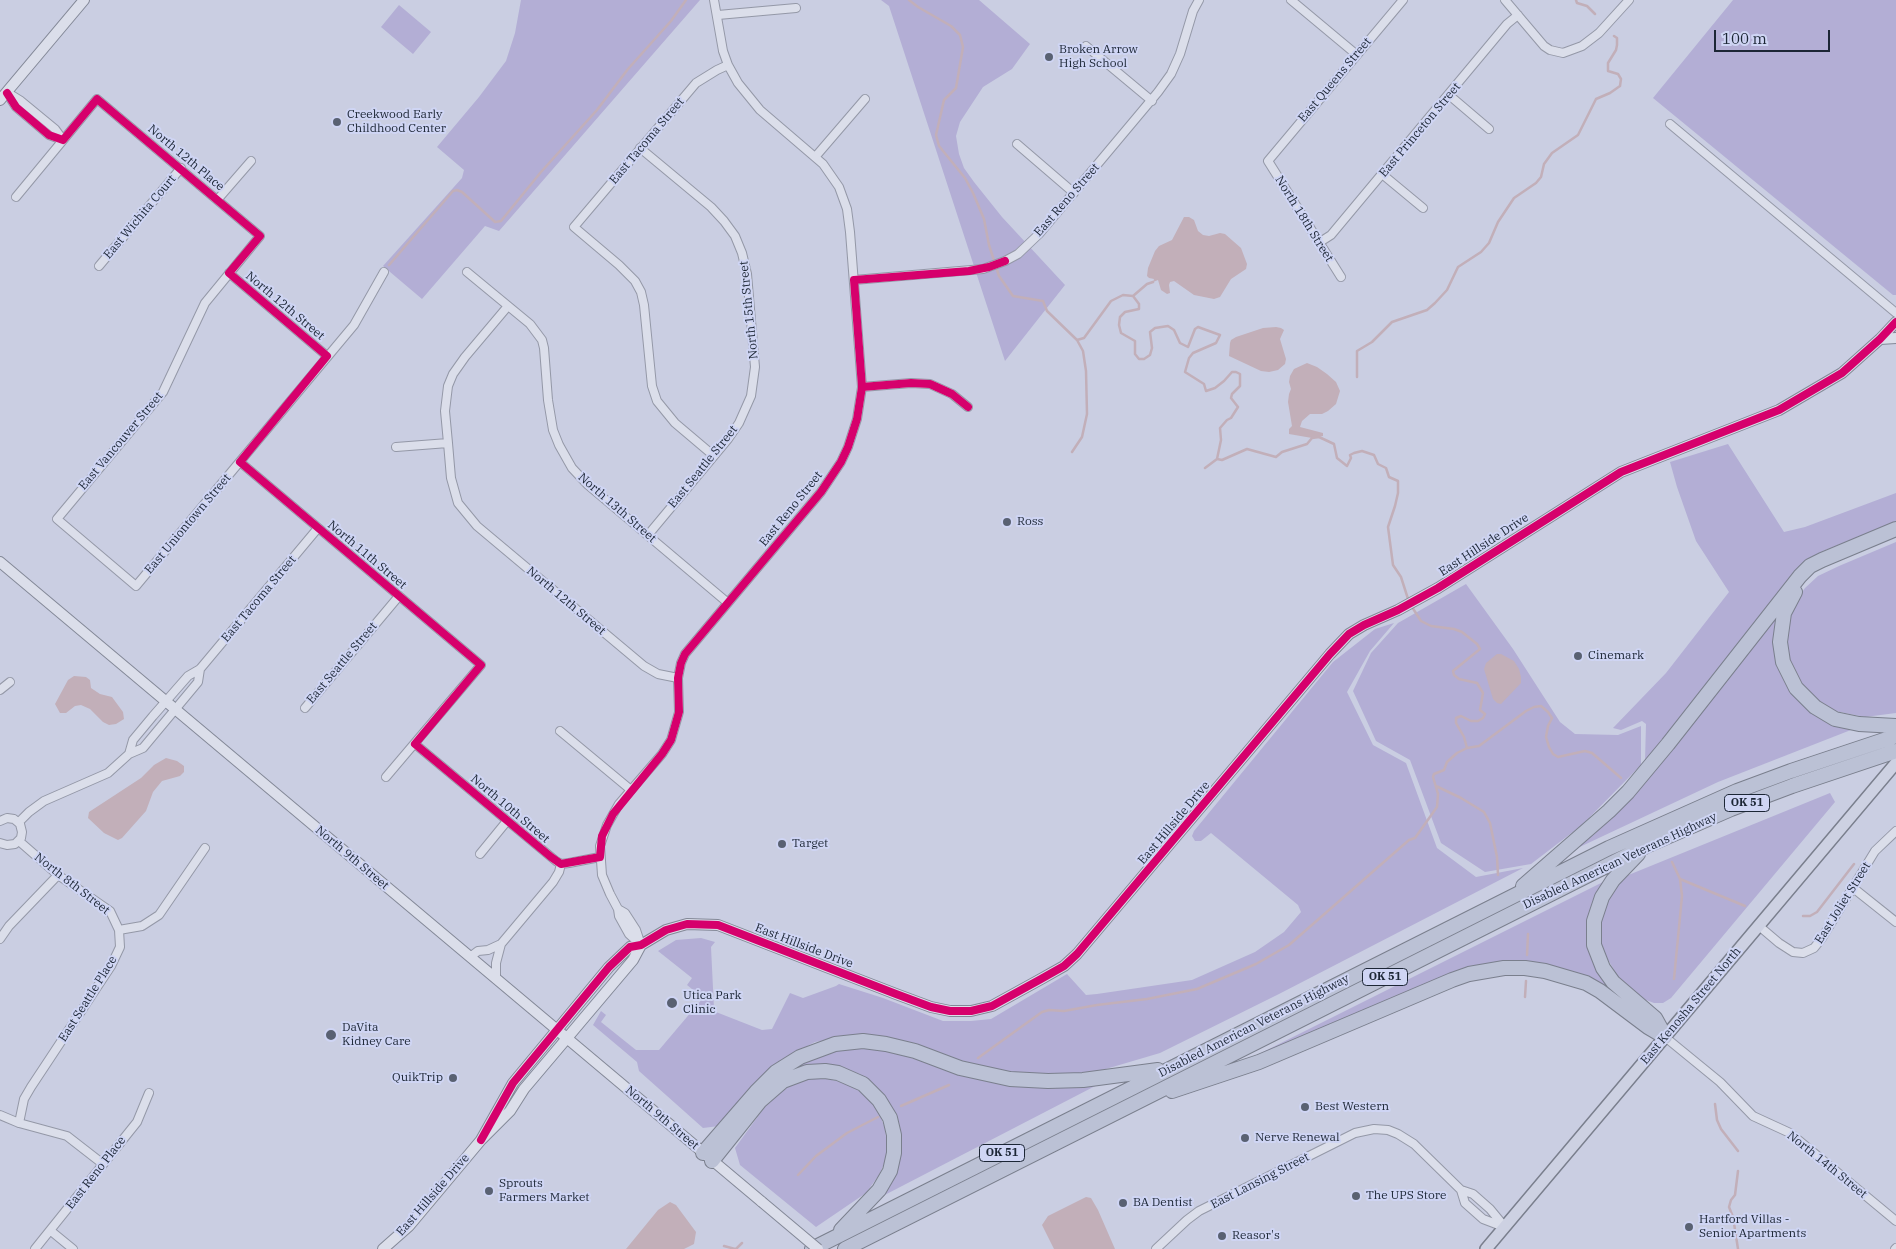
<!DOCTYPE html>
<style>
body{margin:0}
#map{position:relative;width:1896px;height:1249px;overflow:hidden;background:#cacee2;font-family:"IBM Plex Serif",serif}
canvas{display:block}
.scale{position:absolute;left:1714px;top:30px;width:116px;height:22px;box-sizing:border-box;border:2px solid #1c2635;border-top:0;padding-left:6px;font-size:15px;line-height:18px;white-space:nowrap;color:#1c2635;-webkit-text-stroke:4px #cfd5f4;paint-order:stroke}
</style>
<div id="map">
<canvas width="1896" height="1249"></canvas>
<div class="scale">100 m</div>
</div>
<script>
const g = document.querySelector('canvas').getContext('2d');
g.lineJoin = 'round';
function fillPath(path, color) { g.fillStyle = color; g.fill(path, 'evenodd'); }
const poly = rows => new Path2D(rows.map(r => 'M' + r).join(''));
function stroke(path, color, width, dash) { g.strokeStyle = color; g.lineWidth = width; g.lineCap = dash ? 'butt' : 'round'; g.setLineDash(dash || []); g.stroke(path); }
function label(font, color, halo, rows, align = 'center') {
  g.font = font + ' "IBM Plex Serif",serif'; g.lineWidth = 4; g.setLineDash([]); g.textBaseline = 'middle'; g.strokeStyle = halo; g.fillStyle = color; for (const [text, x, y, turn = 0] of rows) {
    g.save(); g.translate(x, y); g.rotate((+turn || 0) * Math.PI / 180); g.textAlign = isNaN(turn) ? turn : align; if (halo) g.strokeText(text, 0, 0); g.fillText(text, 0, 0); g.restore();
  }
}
fillPath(poly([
 [521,0,700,0,499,231,485,226,422,299,383,266,462,178,464,170,437,147,479,97,506,61,515,33],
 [881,0,979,0,1030,44,1012,69,983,87,960,122,956,136,959,154,964,168,974,182,1002,217,1065,285,1005,361,889,6],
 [1733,0,1896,0,1896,295,1893,295,1653,98],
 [399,5,431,32,413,54,381,27],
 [1728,444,1784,532,1805,527,1896,493,1896,522,1823,551,1792,574,1645,761,1646,724,1642,721,1621,730,1613,728,1666,673,1729,592,1696,541,1677,487,1670,462],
 [1896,542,1896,713,1865,717,1835,711,1809,696,1793,673,1786,656,1786,632,1791,608,1805,588,1818,576,1839,566],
 [1466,584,1513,649,1560,722,1575,734,1618,735,1641,726,1641,765,1582,825,1531,864,1485,872,1441,843,1410,760,1376,741,1353,691,1371,653,1398,623],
 [1776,609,1791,691,1856,728,1718,782,1569,852],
 [1394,623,1370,651,1347,692,1373,745,1406,763,1437,848,1476,877,1523,868,1279,994,1160,1053,1099,1071,1058,1075,1025,1076,978,1067,934,1052,844,1037,815,1042,788,1056,755,1082,719,1126,703,1128,639,1071,637,1062,593,1025,601,1011,606,1015,601,1022,636,1050,659,1050,703,998,687,985,692,978,658,951,676,940,701,938,715,942,711,947,714,1009,716,1012,762,1030,772,1029,790,993,803,998,836,986,839,984,883,998,943,1021,971,1021,991,1019,1067,974,1086,995,1097,994,1192,980,1255,952,1284,932,1301,912,1298,905,1211,833,1201,841,1195,841,1192,836,1194,831,1333,662,1375,629],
 [1830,793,1835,802,1671,998,1663,1003,1654,1003,1638,997,1619,978,1602,950,1599,937,1602,915,1614,889,1626,876],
 [1605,881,1592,902,1586,933,1588,950,1597,971,1611,989,1609,991,1590,979,1568,970,1542,964,1511,962,1470,966,1259,1058,1255,1056],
 [874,1045,955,1070,1101,1083,875,1200,897,1127,851,1073,770,1082,813,1054],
 [822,1078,847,1083,865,1095,877,1108,885,1128,888,1155,879,1175,866,1193,816,1227,740,1165,735,1148,772,1097,781,1089,803,1080]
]), '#b3aed5');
fillPath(poly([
 [1184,217,1189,217,1194,220,1198,231,1203,235,1209,236,1220,233,1225,234,1241,248,1247,264,1246,269,1231,279,1220,297,1214,299,1194,295,1174,281,1170,282,1169,285,1170,293,1167,294,1161,290,1158,280,1153,282,1154,279,1149,278,1147,276,1148,268,1155,251,1159,246,1172,240],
 [1276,327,1281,328,1284,330,1280,339,1286,359,1285,364,1278,370,1269,372,1261,371,1229,356,1230,343,1231,340,1236,337,1263,328],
 [1307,363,1317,367,1327,374,1336,382,1340,391,1336,404,1328,411,1322,414,1310,414,1302,421,1300,427,1323,433,1323,436,1312,438,1289,434,1289,429,1292,426,1288,402,1289,394,1291,389,1289,382,1290,376,1294,369],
 [1497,654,1501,654,1514,661,1519,669,1521,677,1521,683,1501,704,1497,703,1493,699,1484,669,1486,663],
 [74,676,86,677,90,680,91,688,100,694,112,697,123,712,124,719,116,724,109,725,103,722,90,709,81,705,75,706,66,713,60,713,55,704,68,680],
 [166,758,177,761,184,766,184,772,180,776,162,781,153,792,146,811,122,838,118,840,104,833,88,818,89,812,141,778,154,765],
 [1086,1197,1091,1198,1098,1210,1115,1249,1054,1249,1042,1225,1048,1216],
 [670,1202,676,1205,696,1232,694,1244,684,1249,626,1249,658,1210]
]), '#c2afb9');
stroke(poly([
 [909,0,918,7,951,26,960,35,963,47,956,88,944,100,936,135,939,146,965,178,973,193,984,219,989,245,999,276,1013,296,1043,301,1047,311,1077,340,1084,338,1111,301,1123,295,1133,296,1139,304,1139,309,1125,312,1120,317,1119,325,1121,333,1135,341,1135,354,1139,359,1144,359,1150,355,1152,348,1150,332,1155,328,1168,326,1174,330,1180,343,1188,347,1195,329,1198,327,1220,335,1216,343,1193,353,1189,358,1185,372,1204,384,1206,391,1215,388,1224,381,1232,372,1236,372,1240,374,1240,386,1232,394,1231,398,1238,407,1231,418,1227,420,1220,428,1221,440,1217,459,1222,460,1247,449,1276,457,1282,452,1307,444,1312,438,1319,437,1334,444,1337,458,1347,466,1351,458,1350,455,1354,453,1362,451,1374,455,1378,464,1386,468,1389,477,1398,481,1398,493,1395,506,1388,527,1393,565,1401,577,1409,602],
 [1576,0,1577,3,1587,6,1595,14],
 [389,265,453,191,457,190,462,192,495,222,501,221,541,172,597,110,628,69,671,21,686,0],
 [1133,296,1147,284,1153,282],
 [1357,377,1357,351,1372,342,1392,322,1427,310,1435,303,1447,290,1458,267,1481,252,1489,243,1498,222,1514,198,1536,183,1541,177,1544,164,1552,153,1578,135,1596,99,1610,93,1620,86,1621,79,1618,74,1608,71,1608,63,1616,50,1617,45,1617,38,1614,36],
 [1072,452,1082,437,1087,414,1086,371,1083,351,1077,340],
 [1205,468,1217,459],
 [1412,607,1421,621,1431,626,1454,629,1462,632,1477,644,1480,649,1453,671,1454,675,1459,679,1477,683,1483,693,1480,710,1485,714,1483,718,1478,721,1471,721,1461,716,1456,718,1456,723,1464,737,1467,748,1479,746,1526,711,1534,707,1541,706,1548,712,1552,718,1548,726,1546,737,1549,747,1553,754,1558,757,1585,751,1592,753,1621,778],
 [1436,786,1461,798,1484,812,1490,823,1497,857,1498,875],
 [1672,862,1680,879,1682,896,1674,979],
 [1680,879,1745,906],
 [1803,916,1810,916,1817,912,1854,864],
 [1527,955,1528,934],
 [1525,997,1526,981],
 [978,1058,1042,1012,1049,1010,1064,1011,1097,1005,1147,999,1197,989,1256,964,1289,945,1409,840,1415,838,1437,807,1438,794,1433,777,1434,774,1444,770,1447,762,1457,753,1467,748],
 [1715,1104,1717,1120,1721,1129,1738,1151],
 [901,1106,949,1085],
 [798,1175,816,1156,847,1133,878,1117],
 [724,1246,735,1249],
 [736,1249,742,1243],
 [1738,1249,1733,1217,1729,1207,1731,1200,1735,1195,1738,1171]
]), '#c2afb9', 2.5);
const street = poly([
 [1291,0,1357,55],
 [1505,0,1544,46,1550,50,1563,53,1582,46,1599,33,1629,0],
 [718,15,796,8],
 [1086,46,1152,101],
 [7,93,16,107,49,135,63,140],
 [8,93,21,101,55,129,63,140],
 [1449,95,1489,129],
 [1670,124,1896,313],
 [1017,144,1074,193],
 [640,148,711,207,724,221,735,236,742,253,747,274,755,367,751,396,739,423,728,439,648,535],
 [816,156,865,99],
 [1382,174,1423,208],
 [16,197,97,99,260,236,205,303,163,392,57,519,136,586,354,325,384,272],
 [218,199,251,161],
 [1320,242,1331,235,1507,24,1518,15],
 [99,266,181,168],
 [467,272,530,324,542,340,544,348,548,400,553,430,559,445,572,468,588,485,728,603],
 [229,273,327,356],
 [1341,277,1268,161,1403,0],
 [854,280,983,269,1005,261,1018,254,1039,234,1158,92,1171,74,1180,54,1193,11,1199,0],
 [508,306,465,357,453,374,448,386,445,411,448,443,451,478,458,503,477,526,644,666,658,674,678,678],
 [862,387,911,383,930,384,952,394,968,407],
 [396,447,448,443],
 [714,456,675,423,657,401,652,386,644,305,641,292,635,281,619,265,574,227,696,83,717,70,728,65],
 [240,462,481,665,386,777],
 [0,690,10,682],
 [305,708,399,596],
 [560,731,631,790],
 [415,744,556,861,561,864,569,863,600,857],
 [129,754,133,740,153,716,188,676,200,669,318,528],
 [0,821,7,818,14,819,20,824,22,832,21,838,15,844,7,845,0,843],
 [19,822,29,812,44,801,108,773,129,754,143,748,198,682,200,669],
 [19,841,58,875,110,911,119,930,120,947,111,966,31,1087,24,1099,19,1123],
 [480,854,507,821],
 [1852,887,1896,922],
 [618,909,625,913,636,930,640,942],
 [1759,926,1779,943,1793,952,1803,953,1814,948,1822,938,1875,851,1896,831],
 [119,930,142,926,159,915,205,848],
 [0,939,9,926,58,875],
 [641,945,629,934,619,916,618,909,610,894,602,875,600,846,607,825,619,804,662,754,671,740,679,712,678,678,681,663,685,654,821,492,841,462,848,447,857,419,862,387,850,232,847,209,839,187,823,164,760,110,738,83,728,65,723,51,714,0],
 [470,957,478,951,488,950,501,944],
 [496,979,496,963,501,944,553,882,559,872,561,864],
 [1665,1037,1720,1082,1753,1116,1790,1133,1896,1221],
 [0,1115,19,1123,67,1136,103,1164],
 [1461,1190,1473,1194,1490,1209,1504,1226],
 [51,1231,73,1249],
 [35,1249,137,1122,149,1093],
 [1156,1249,1187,1220,1199,1211,1355,1133,1374,1129,1388,1130,1398,1134,1414,1144,1461,1190,1465,1203,1483,1219,1504,1227],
 [1895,1249,1896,1248]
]);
const secondary = poly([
 [0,100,84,0],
 [1880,339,1896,338],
 [0,562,762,1202],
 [481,1140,513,1083,609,967,630,947,641,945,666,930,687,924,718,925,896,994,931,1007,950,1011,971,1011,992,1006,1041,979,1064,966,1077,954,1330,654,1349,634,1364,625,1398,610,1438,588,1621,472,1779,410,1842,373,1880,339,1896,322],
 [383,1249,409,1226,481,1140,510,1111,524,1089,633,960,641,945]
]);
const primary = poly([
 [1486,1249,1896,763]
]);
const highway = poly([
 [1795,592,1784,613,1780,642,1783,662,1796,688,1815,707,1835,719,1859,724,1896,726],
 [1638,854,1613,880,1602,897,1594,921,1594,945,1603,968,1613,982,1655,1018,1665,1036],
 [1523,886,1609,811,1628,792,1668,744,1800,576,1810,566,1822,560,1896,529],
 [1172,1091,1259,1062,1452,980,1469,974,1504,968,1525,968,1545,971,1586,983,1600,991,1648,1027,1665,1037],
 [703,1153,756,1092,776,1072,800,1057,835,1044,863,1041,886,1044,915,1051,960,1068,1010,1079,1048,1081,1083,1080,1158,1070],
 [712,1161,760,1101,783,1081,807,1072,825,1071,838,1073,863,1084,879,1100,890,1118,894,1135,894,1153,890,1171,879,1190,841,1230],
 [812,1249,1609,848,1737,791,1791,771,1896,736],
 [845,1249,1646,846,1731,809,1792,786,1896,751]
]);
stroke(street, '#9498a7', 10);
stroke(secondary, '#838897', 12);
stroke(primary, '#7a7f8d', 14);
stroke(highway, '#7a7f8d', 16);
stroke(street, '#dbdeea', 8);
stroke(secondary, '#dbdeea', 10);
stroke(primary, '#cdd1e2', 11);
stroke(highway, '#bbc1d5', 14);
const secondaryBridge = poly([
 [762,1202,818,1249]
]);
stroke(secondaryBridge, '#838897', 12, []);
stroke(secondaryBridge, '#dbdeea', 10);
stroke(poly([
 [7,93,16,107,49,135,63,140],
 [63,140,97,99,260,236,229,273,327,356,240,462,481,665,415,744,551,857,561,864,600,857,602,836,613,814,662,754,671,740,679,712,678,678,681,663,685,654,821,492,841,462,848,447,857,419,862,387,854,280,969,271,989,267,1005,261],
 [862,387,911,383,930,384,952,394,968,407],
 [481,1140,513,1083,609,967,630,947,641,945,666,930,687,924,718,925,896,994,931,1007,950,1011,971,1011,992,1006,1041,979,1064,966,1077,954,1330,654,1349,634,1364,625,1398,610,1438,588,1621,472,1779,410,1842,373,1880,339,1896,322]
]), '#d6006c', 8);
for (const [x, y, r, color] of [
 [1049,57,5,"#596172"],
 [337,122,5,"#596172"],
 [1007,522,5,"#596172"],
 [1578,656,5,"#596172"],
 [782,844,5,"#596172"],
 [672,1003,6,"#596172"],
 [331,1035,6,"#596172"],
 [453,1078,5,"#596172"],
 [1305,1107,5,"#596172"],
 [1245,1138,5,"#596172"],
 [489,1191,5,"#596172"],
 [1356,1196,5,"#596172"],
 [1123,1203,5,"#596172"],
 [1689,1227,5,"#596172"],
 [1222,1236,5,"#596172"]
]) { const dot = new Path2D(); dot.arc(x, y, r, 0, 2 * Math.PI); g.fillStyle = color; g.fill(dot); stroke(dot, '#cfd5f4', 2); }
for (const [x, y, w] of [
 [1747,803,45],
 [1385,977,45],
 [1002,1153,45]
]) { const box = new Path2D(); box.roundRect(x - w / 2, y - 8.5, w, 17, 4); g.fillStyle = '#cfd5f4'; g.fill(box); stroke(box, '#1c2635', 1); }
label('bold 11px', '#1c2635', null, [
 ["OK 51",1747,803],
 ["OK 51",1385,977],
 ["OK 51",1002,1153]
]);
label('12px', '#1c2635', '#cfd5f4', [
 ["Broken Arrow",1059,50],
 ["High School",1059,64],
 ["Creekwood Early",347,115],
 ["Childhood Center",347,129],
 ["Ross",1017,522],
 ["Cinemark",1588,656],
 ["Target",792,844],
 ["Utica Park",683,996],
 ["Clinic",683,1010],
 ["DaVita",342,1028],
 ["Kidney Care",342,1042],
 ["QuikTrip",443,1078,"right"],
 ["Best Western",1315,1107],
 ["Nerve Renewal",1255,1138],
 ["Sprouts",499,1184],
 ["Farmers Market",499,1198],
 ["The UPS Store",1366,1196],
 ["BA Dentist",1133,1203],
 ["Hartford Villas -",1699,1220],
 ["Senior Apartments",1699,1234],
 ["Reasor's",1232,1236]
], 'left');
label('12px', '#1c2635', '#cfd5f4', [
 ["East Queens Street",1335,80,-50],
 ["East Princeton Street",1420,130,-50],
 ["East Tacoma Street",647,141,-50],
 ["North 12th Place",186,158,40],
 ["East Reno Street",1067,200,-49],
 ["East Wichita Court",140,217,-50],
 ["North 18th Street",1304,219,58],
 ["North 12th Street",285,306,40],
 ["North 15th Street",749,310,-96],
 ["East Vancouver Street",121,441,-50],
 ["East Seattle Street",703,467,-51],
 ["North 13th Street",617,508,41],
 ["East Reno Street",791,509,-51],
 ["East Uniontown Street",188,524,-50],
 ["East Hillside Drive",1484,545,-33],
 ["North 11th Street",367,555,40],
 ["East Tacoma Street",259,599,-50],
 ["North 12th Street",566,601,40],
 ["East Seattle Street",342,663,-50],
 ["North 10th Street",510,809,40],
 ["East Hillside Drive",1174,823,-50],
 ["North 9th Street",352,858,40],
 ["Disabled American Veterans Highway",1620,861,-25],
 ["North 8th Street",72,884,38],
 ["East Joliet Street",1843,903,-58],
 ["East Hillside Drive",804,946,21],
 ["East Seattle Place",88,999,-58],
 ["East Kenosha Street North",1691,1006,-50],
 ["Disabled American Veterans Highway",1254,1026,-27],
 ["North 9th Street",662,1118,40],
 ["North 14th Street",1827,1165,39],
 ["East Reno Place",96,1173,-52],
 ["East Lansing Street",1260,1181,-27],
 ["East Hillside Drive",433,1195,-49]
]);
</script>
